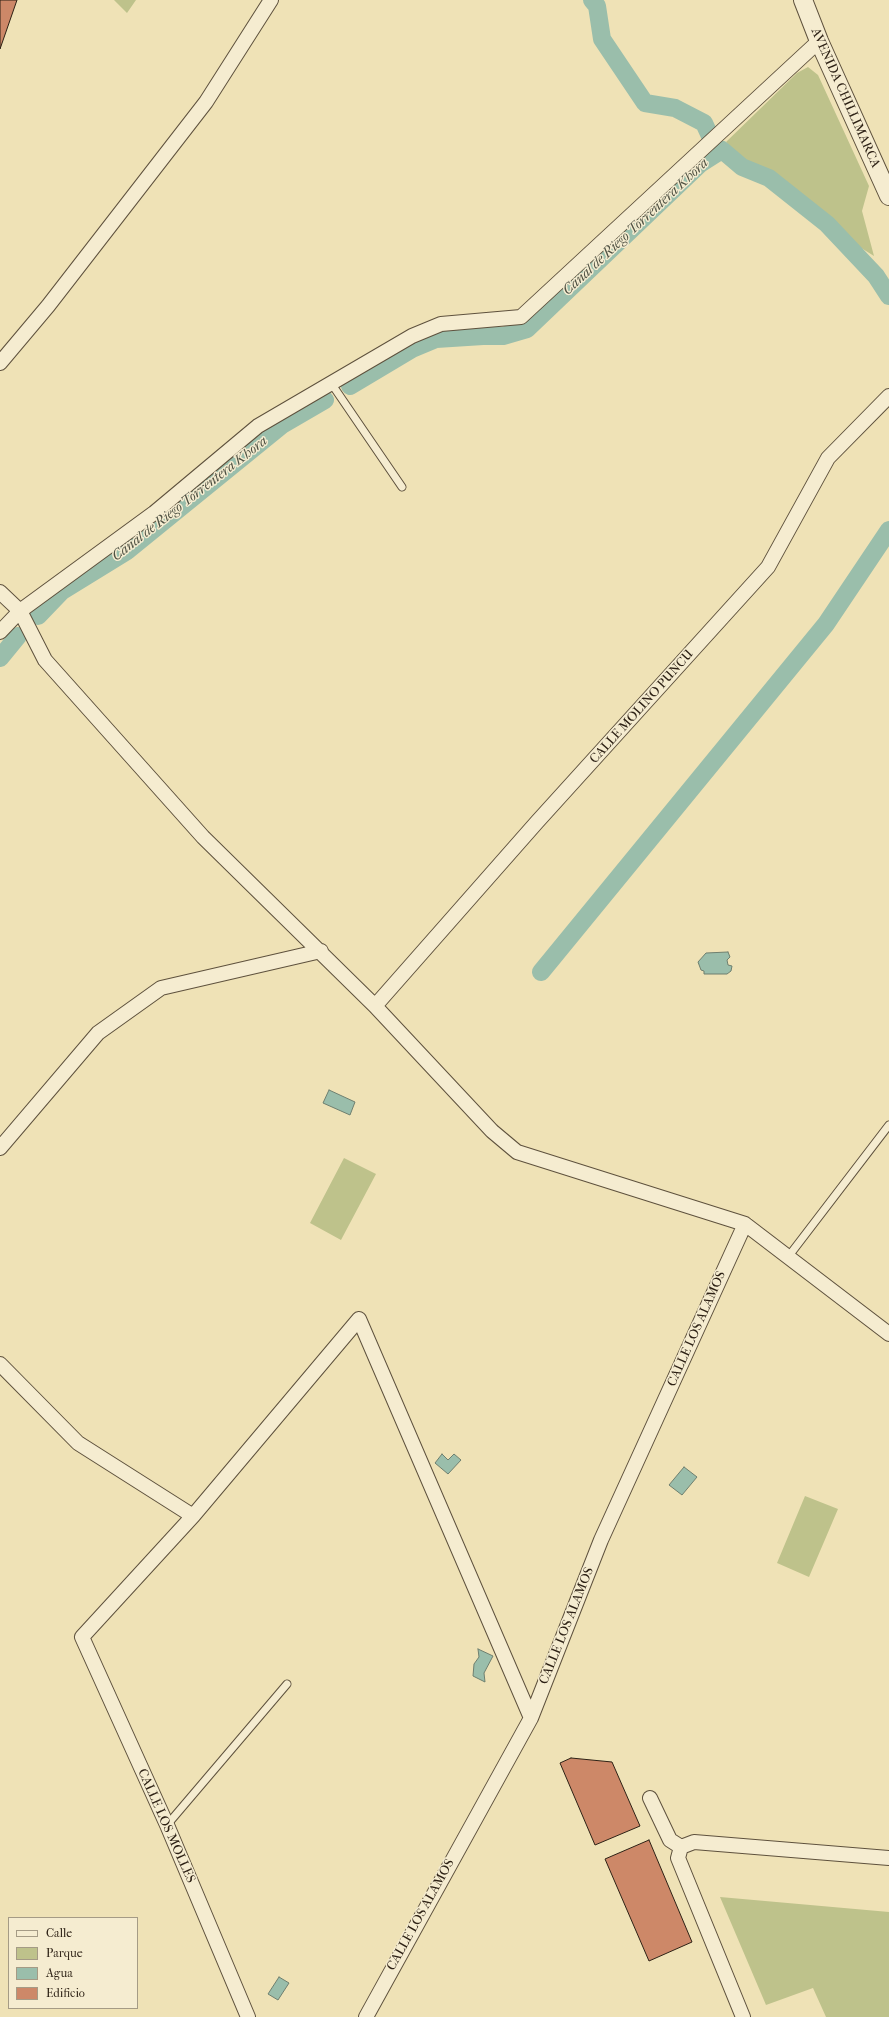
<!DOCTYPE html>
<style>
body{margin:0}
#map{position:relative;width:889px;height:2017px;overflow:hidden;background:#efe2b6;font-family:"IM FELL French Canon",serif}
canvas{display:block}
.legend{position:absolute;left:8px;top:1917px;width:130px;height:92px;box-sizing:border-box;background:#f5ecd0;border:1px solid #a59b85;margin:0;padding:5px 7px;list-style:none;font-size:12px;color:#2d2115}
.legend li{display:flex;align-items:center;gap:8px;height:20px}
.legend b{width:20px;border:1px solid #a59b85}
</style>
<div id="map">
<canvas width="889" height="2017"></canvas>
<ul class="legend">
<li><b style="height:5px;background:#f5ecd0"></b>Calle</li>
<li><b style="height:11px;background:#bec28b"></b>Parque</li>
<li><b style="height:11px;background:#9abeab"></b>Agua</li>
<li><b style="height:11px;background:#cd8868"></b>Edificio</li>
</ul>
</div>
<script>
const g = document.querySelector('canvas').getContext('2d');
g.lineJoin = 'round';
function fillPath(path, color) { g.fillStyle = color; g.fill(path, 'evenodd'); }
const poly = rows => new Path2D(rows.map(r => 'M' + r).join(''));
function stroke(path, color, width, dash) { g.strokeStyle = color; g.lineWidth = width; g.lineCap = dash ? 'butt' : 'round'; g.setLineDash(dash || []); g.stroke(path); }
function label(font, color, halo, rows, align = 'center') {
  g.font = font + ' "IM FELL French Canon",serif'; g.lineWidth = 3; g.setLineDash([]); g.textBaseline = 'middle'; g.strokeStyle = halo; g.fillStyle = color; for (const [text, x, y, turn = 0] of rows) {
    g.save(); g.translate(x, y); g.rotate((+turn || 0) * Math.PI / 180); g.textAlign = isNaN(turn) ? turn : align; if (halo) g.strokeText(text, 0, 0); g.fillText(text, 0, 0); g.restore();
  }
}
fillPath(poly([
 [114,0,136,0,127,13],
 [808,67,818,75,869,186,862,211,874,256,858,246,829,218,773,173,742,159,726,142,797,73],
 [344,1158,376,1174,341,1240,310,1223],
 [805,1496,838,1509,809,1577,777,1563],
 [720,1897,889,1912,889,2017,826,2017,813,1988,766,2005]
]), '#bec28b');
const water = poly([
 [728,952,730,957,727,960,728,965,732,966,731,971,727,974,704,974,704,971,701,970,698,962,706,953,728,952],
 [329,1090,355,1102,350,1115,323,1103,329,1090],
 [442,1454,448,1460,454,1454,461,1460,448,1474,435,1463,442,1454],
 [684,1467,697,1477,682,1495,669,1485,684,1467],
 [478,1649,493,1656,484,1673,485,1682,473,1676,474,1664,479,1657,478,1649],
 [279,1977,289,1983,278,2000,268,1994,279,1977]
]);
fillPath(water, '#9abeab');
stroke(water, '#6e7f6f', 1);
stroke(poly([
 [592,0,597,6,602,39,645,103,675,108,704,123,710,136],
 [350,386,412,349,436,339,483,336,503,336,527,329,700,164,722,150,742,167,769,178,827,224,876,276,889,296],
 [38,616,62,591,127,551,282,425,325,400],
 [0,658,18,636],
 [541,972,826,624,889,530]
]), '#9abeab', 18);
const building = poly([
 [0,0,17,0,0,49,0,0],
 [571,1758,612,1762,640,1826,595,1845,560,1763,571,1758],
 [649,1840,692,1942,649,1961,605,1859,649,1840]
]);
fillPath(building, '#cd8868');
stroke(building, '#2d2115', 1);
const service = poly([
 [331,383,402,487],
 [788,1257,889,1125],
 [167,1825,287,1684]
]);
const minor = poly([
 [0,363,48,306,206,102,271,0],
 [0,592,20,611,45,660,203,837,375,1006,492,1131,517,1152,745,1224,889,1334],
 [0,632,20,611,154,513,258,426,412,336,441,324,521,317,819,41],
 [375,1006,537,822,768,567,828,458,889,396],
 [0,1148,98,1033,161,988,321,951],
 [0,1364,78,1443,193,1516],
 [650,1798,670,1840,681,1847],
 [681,1847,694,1842,889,1858],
 [681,1847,678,1858,743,2017],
 [248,2017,167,1825,82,1637,193,1516,359,1319,531,1718],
 [366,2017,531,1718,601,1540,745,1224]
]);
const tertiary = poly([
 [803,0,819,41,889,196]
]);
stroke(service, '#5e513d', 9);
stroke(minor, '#5e513d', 16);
stroke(tertiary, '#5e513d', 20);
stroke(service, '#f5ecd0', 7);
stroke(minor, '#f5ecd0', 14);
stroke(tertiary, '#f5ecd0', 18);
label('13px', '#2d2115', '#f5ecd0', [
 ["AVENIDA CHILLIMARCA",845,98,66],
 ["CALLE MOLINO PUNCU",642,707,-48],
 ["CALLE LOS ALAMOS",697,1329,-66],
 ["CALLE LOS ALAMOS",567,1626,-68],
 ["CALLE LOS MOLLES",166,1826,66],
 ["CALLE LOS ALAMOS",421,1915,-61]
]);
label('italic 14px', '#4e5042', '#f5ecd0', [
 ["Canal de Riego Torrentera Khora",636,227,-43],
 ["Canal de Riego Torrentera Khora",190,499,-38]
]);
</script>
